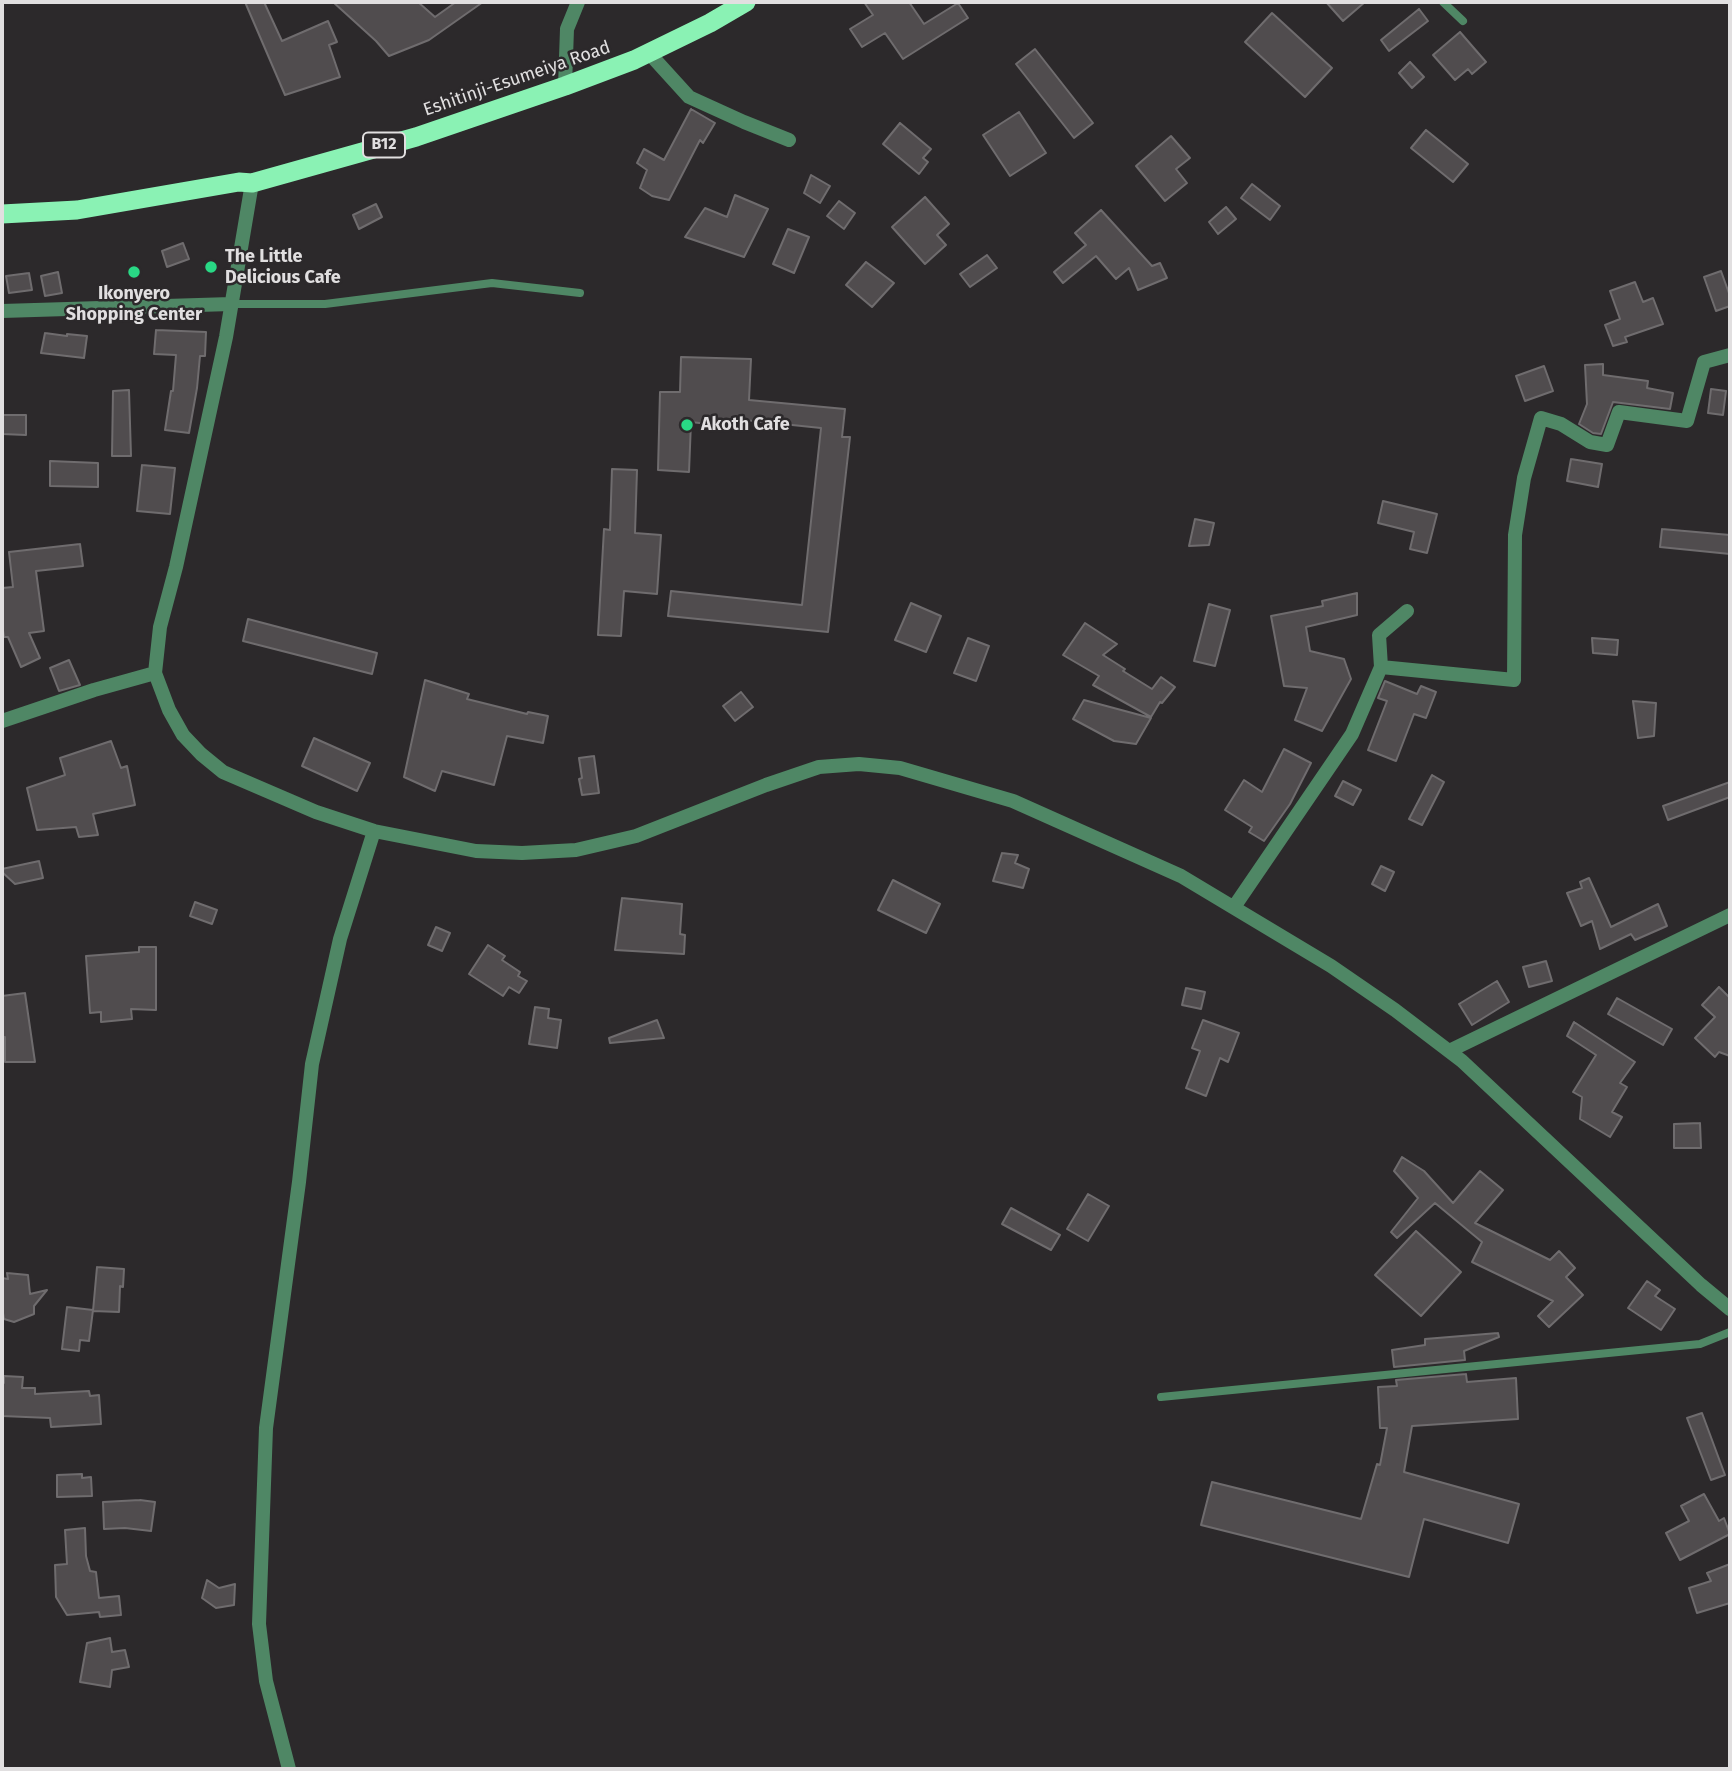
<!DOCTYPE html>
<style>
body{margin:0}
#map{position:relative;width:1732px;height:1771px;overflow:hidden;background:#2c292b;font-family:"Fira Sans",sans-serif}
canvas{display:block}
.frame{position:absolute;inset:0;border:4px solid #e1dfe0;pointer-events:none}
</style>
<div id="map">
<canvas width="1732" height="1771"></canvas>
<div class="frame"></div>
</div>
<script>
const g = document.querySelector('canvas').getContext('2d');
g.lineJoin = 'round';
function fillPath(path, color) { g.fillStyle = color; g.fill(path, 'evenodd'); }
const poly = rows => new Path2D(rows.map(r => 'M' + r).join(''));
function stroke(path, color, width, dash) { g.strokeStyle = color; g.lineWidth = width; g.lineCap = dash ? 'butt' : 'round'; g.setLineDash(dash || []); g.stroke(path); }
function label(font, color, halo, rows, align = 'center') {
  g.font = font + ' "Fira Sans",sans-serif'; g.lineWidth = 5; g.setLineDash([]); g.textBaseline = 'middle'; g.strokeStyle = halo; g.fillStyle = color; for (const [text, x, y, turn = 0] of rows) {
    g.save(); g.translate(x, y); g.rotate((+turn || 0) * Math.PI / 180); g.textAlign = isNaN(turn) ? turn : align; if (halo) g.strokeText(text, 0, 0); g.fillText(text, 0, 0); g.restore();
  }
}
const building = poly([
 [245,2,264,2,282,41,328,21,337,42,329,45,340,77,285,95,245,2],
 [333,2,418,2,435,17,456,2,483,2,429,40,389,56,376,41,333,2],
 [864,2,909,2,924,24,958,3,968,18,903,59,885,33,862,47,850,29,873,15,864,2],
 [1326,2,1365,2,1343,21,1326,2],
 [1419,9,1428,21,1389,51,1381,40,1419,9],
 [1272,13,1332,68,1305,97,1245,42,1272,13],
 [1460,32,1486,62,1472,74,1468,69,1455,80,1433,55,1460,32],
 [1035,49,1093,123,1074,138,1016,64,1035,49],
 [1410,62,1424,77,1412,88,1399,73,1410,62],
 [691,109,715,123,703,143,700,140,669,200,652,196,640,188,647,170,637,163,644,149,664,160,691,109],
 [1019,112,1046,153,1010,176,983,135,1019,112],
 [900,123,931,149,923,158,928,162,919,174,883,144,900,123],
 [1426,130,1468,164,1453,182,1411,148,1426,130],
 [1171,136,1190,158,1176,169,1187,183,1165,201,1136,166,1171,136],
 [811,175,830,186,820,203,804,193,811,175],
 [1252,184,1280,206,1270,220,1241,198,1252,184],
 [735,195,768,209,744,257,685,237,705,208,727,217,735,195],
 [925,197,949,224,937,235,946,245,925,264,892,227,925,197],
 [839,201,855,213,844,229,827,216,839,201],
 [376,204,382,217,359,229,353,215,376,204],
 [1226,207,1236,219,1218,234,1209,222,1226,207],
 [1101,210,1152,266,1160,263,1167,278,1138,290,1129,268,1116,279,1096,256,1063,283,1054,272,1086,245,1075,233,1101,210],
 [788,229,809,237,794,273,773,264,788,229],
 [183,243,189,259,167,267,162,251,183,243],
 [987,255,997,268,970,287,960,274,987,255],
 [866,262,894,283,872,307,846,285,866,262],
 [1721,271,1730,296,1730,306,1716,311,1704,277,1721,271],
 [58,272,62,293,45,296,41,276,58,272],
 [29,273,32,290,9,293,6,276,29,273],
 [1635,282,1643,302,1653,298,1663,324,1625,337,1627,342,1613,346,1605,325,1620,319,1610,291,1635,282],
 [156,330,206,332,205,356,200,356,197,388,189,433,165,430,171,391,173,391,176,355,154,354,156,330],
 [45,333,67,336,67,334,87,336,84,358,41,353,45,333],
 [681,357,751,359,749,400,845,409,842,437,850,437,828,632,668,616,671,591,802,605,821,428,734,419,733,427,691,422,689,472,658,470,660,392,680,392,681,357],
 [1603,364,1603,375,1648,381,1647,388,1673,393,1670,409,1613,402,1601,434,1593,433,1579,424,1587,404,1585,365,1603,364],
 [1544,366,1553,391,1525,401,1516,376,1544,366],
 [1711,389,1726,391,1723,415,1708,413,1711,389],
 [129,390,131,456,112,456,113,391,129,390],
 [2,415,26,415,26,435,2,434,2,415],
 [1571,459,1602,464,1598,487,1567,481,1571,459],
 [50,461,98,463,98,487,50,486,50,461],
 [142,465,175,468,170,514,137,511,142,465],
 [612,469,637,470,635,533,661,535,657,594,624,591,621,636,598,635,604,529,610,530,612,469],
 [1383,501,1437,514,1427,553,1410,549,1414,532,1378,523,1383,501],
 [1195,519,1214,523,1209,545,1189,546,1195,519],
 [1662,529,1730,535,1730,554,1660,547,1662,529],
 [80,544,83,566,36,571,44,631,29,633,40,658,21,667,8,637,4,637,2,624,2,588,13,587,9,552,80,544],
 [1357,593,1357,615,1306,627,1310,651,1344,659,1351,679,1322,731,1295,720,1307,688,1284,686,1271,616,1323,606,1322,601,1357,593],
 [911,603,941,616,926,652,895,640,911,603],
 [1209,604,1230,610,1215,666,1194,661,1209,604],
 [248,619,377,653,372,674,243,641,248,619],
 [1085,623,1117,644,1103,655,1125,669,1123,671,1152,689,1161,677,1175,687,1162,703,1160,702,1151,717,1093,685,1099,676,1063,655,1085,623],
 [968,638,989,646,976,681,954,673,968,638],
 [1592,638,1618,640,1617,655,1593,653,1592,638],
 [69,660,80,685,59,691,50,668,69,660],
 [425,680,469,694,467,699,527,714,528,712,548,716,543,743,507,736,494,785,442,771,435,791,404,777,425,680],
 [1385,681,1417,694,1421,686,1436,692,1426,718,1414,714,1396,761,1368,750,1387,701,1378,698,1385,681],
 [741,692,753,707,735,721,723,706,741,692],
 [1084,700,1151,718,1136,744,1114,741,1073,719,1084,700],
 [1633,701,1656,703,1654,736,1638,738,1633,701],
 [314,738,370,763,357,791,302,766,314,738],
 [111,741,121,768,127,766,135,805,93,814,98,835,79,837,76,827,37,830,27,788,65,775,60,758,111,741],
 [1284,749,1311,763,1290,804,1264,841,1249,832,1252,827,1225,810,1244,780,1262,792,1284,749],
 [594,756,599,793,582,795,579,779,582,778,579,758,594,756],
 [1432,775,1444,782,1422,825,1409,819,1432,775],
 [1343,781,1361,790,1353,805,1335,796,1343,781],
 [1730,782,1730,797,1668,820,1663,806,1730,782],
 [1002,853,1018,855,1015,863,1029,869,1023,888,993,881,1002,853],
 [39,861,43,878,15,884,2,872,2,869,39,861],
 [1381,866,1394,872,1385,891,1372,884,1381,866],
 [1589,878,1611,927,1658,904,1667,926,1635,940,1631,934,1600,949,1592,921,1581,926,1567,893,1582,888,1580,882,1589,878],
 [893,880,940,904,926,933,878,910,893,880],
 [622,898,682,904,680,934,685,935,684,954,615,950,622,898],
 [195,902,217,910,212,924,190,916,195,902],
 [436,927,450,933,442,951,428,945,436,927],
 [488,945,505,956,502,960,520,972,518,976,527,981,519,993,509,987,503,996,469,974,488,945],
 [139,947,156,947,156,1010,131,1009,132,1019,101,1022,101,1012,90,1013,86,956,139,952,139,947],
 [1546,961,1552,981,1529,987,1523,967,1546,961],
 [1497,981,1509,1002,1472,1025,1459,1004,1497,981],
 [1719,987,1730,998,1730,1056,1719,1052,1715,1057,1695,1038,1715,1017,1702,1005,1719,987],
 [1186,988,1205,992,1201,1009,1182,1005,1186,988],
 [25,993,35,1062,5,1062,5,1037,2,1037,2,996,25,993],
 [1617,998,1672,1029,1663,1045,1608,1014,1617,998],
 [535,1007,549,1009,548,1018,561,1020,557,1048,529,1044,535,1007],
 [657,1020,664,1038,610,1043,609,1038,657,1020],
 [1203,1020,1239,1033,1228,1062,1220,1058,1206,1096,1186,1088,1200,1051,1192,1048,1203,1020],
 [1574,1022,1635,1062,1620,1083,1627,1087,1612,1112,1622,1117,1610,1137,1580,1119,1582,1097,1573,1092,1596,1055,1567,1036,1574,1022],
 [1700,1123,1701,1148,1674,1148,1674,1124,1700,1123],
 [1402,1157,1424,1171,1453,1203,1480,1171,1503,1190,1475,1223,1550,1260,1559,1251,1575,1268,1566,1277,1583,1295,1549,1327,1538,1316,1553,1301,1472,1262,1482,1242,1435,1203,1397,1238,1391,1232,1418,1198,1394,1171,1402,1157],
 [1088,1194,1109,1206,1088,1241,1067,1229,1088,1194],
 [1011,1208,1060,1235,1051,1250,1002,1224,1011,1208],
 [1416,1231,1461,1272,1421,1316,1375,1275,1416,1231],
 [97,1267,124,1269,123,1287,120,1286,119,1312,93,1311,97,1267],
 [7,1273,28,1275,30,1294,47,1290,34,1306,34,1314,14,1322,4,1319,2,1307,2,1278,8,1279,7,1273],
 [1647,1281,1660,1290,1655,1296,1675,1309,1661,1330,1628,1308,1647,1281],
 [67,1307,93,1310,89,1341,80,1340,79,1351,62,1349,67,1307],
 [1498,1333,1499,1337,1464,1351,1465,1360,1394,1367,1392,1350,1425,1345,1425,1339,1498,1333],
 [1466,1374,1467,1382,1516,1378,1518,1419,1412,1426,1404,1472,1519,1504,1508,1543,1424,1519,1409,1577,1201,1525,1212,1482,1361,1519,1377,1464,1380,1465,1387,1428,1380,1428,1378,1387,1397,1386,1396,1380,1466,1374],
 [4,1376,23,1377,22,1388,35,1388,35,1394,89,1391,90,1396,99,1395,101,1424,51,1427,50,1418,2,1416,2,1383,4,1383,4,1376],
 [1702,1413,1725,1475,1711,1480,1687,1418,1702,1413],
 [82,1474,82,1478,91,1477,92,1496,57,1497,57,1475,82,1474],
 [1704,1494,1719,1521,1724,1518,1730,1534,1680,1560,1666,1533,1689,1521,1681,1506,1704,1494],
 [140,1500,155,1502,151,1531,125,1528,104,1529,103,1502,140,1500],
 [85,1528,86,1556,90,1571,96,1572,99,1598,119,1596,121,1615,100,1617,99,1612,67,1615,56,1597,55,1565,67,1564,65,1530,85,1528],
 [1730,1564,1730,1603,1697,1613,1689,1588,1711,1581,1707,1573,1730,1564],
 [207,1580,219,1588,235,1584,234,1605,216,1608,202,1598,207,1580],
 [110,1638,112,1652,125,1650,129,1667,112,1670,110,1687,80,1682,87,1643,110,1638]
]);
fillPath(building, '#504c4e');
stroke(building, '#6f6c6e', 2);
stroke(poly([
 [1443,2,1463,21],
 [231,304,325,304,492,283,580,293],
 [1161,1397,1700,1344,1730,1332]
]), '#4f8765', 8);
stroke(poly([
 [649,53,689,97,744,122,789,140],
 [252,183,226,337,176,567,160,627,155,673,169,710,183,735,201,754,223,772,316,812,374,831,476,851,522,853,576,850,636,836,766,785,819,767,859,764,900,768,1013,801,1181,876,1331,966,1395,1010,1462,1061,1701,1285,1730,1309],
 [2,311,231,304],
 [1381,667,1514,680,1515,535,1524,478,1541,418,1561,424,1590,442,1607,445,1619,412,1687,421,1704,362,1730,355],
 [2,721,94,690,155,673],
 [1234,907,1352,734,1381,667,1379,635,1407,611],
 [1449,1051,1730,915],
 [289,1769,266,1681,259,1624,266,1428,299,1182,312,1064,340,939,374,831]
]), '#4f8765', 14);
stroke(poly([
 [565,86,567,29,578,2]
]), '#4f8765', 14);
stroke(poly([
 [2,214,77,210,239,182,252,183,416,137,565,86,634,60,710,23,746,2]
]), '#8af2b4', 19);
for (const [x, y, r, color] of [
 [211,267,7,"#29d885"],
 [134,272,7,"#29d885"],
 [687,425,7,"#29d885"]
]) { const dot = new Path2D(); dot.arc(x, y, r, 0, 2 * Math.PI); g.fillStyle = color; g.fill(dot); stroke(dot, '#2c292b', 2.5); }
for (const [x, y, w] of [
 [384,145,42]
]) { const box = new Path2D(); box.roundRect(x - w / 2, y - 12.5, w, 25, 5); g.fillStyle = '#2c292b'; g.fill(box); stroke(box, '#e1dfe0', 2); }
label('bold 16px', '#e1dfe0', null, [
 ["B12",384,145]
]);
label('18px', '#e1dfe0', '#2c292b', [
 ["Eshitinji-Esumeiya Road",517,79,-19]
]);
label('bold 18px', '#e1dfe0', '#2c292b', [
 ["The Little",225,257],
 ["Delicious Cafe",225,278],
 ["Ikonyero",134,294,"center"],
 ["Shopping Center",134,315,"center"],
 ["Akoth Cafe",701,425]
], 'left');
</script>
